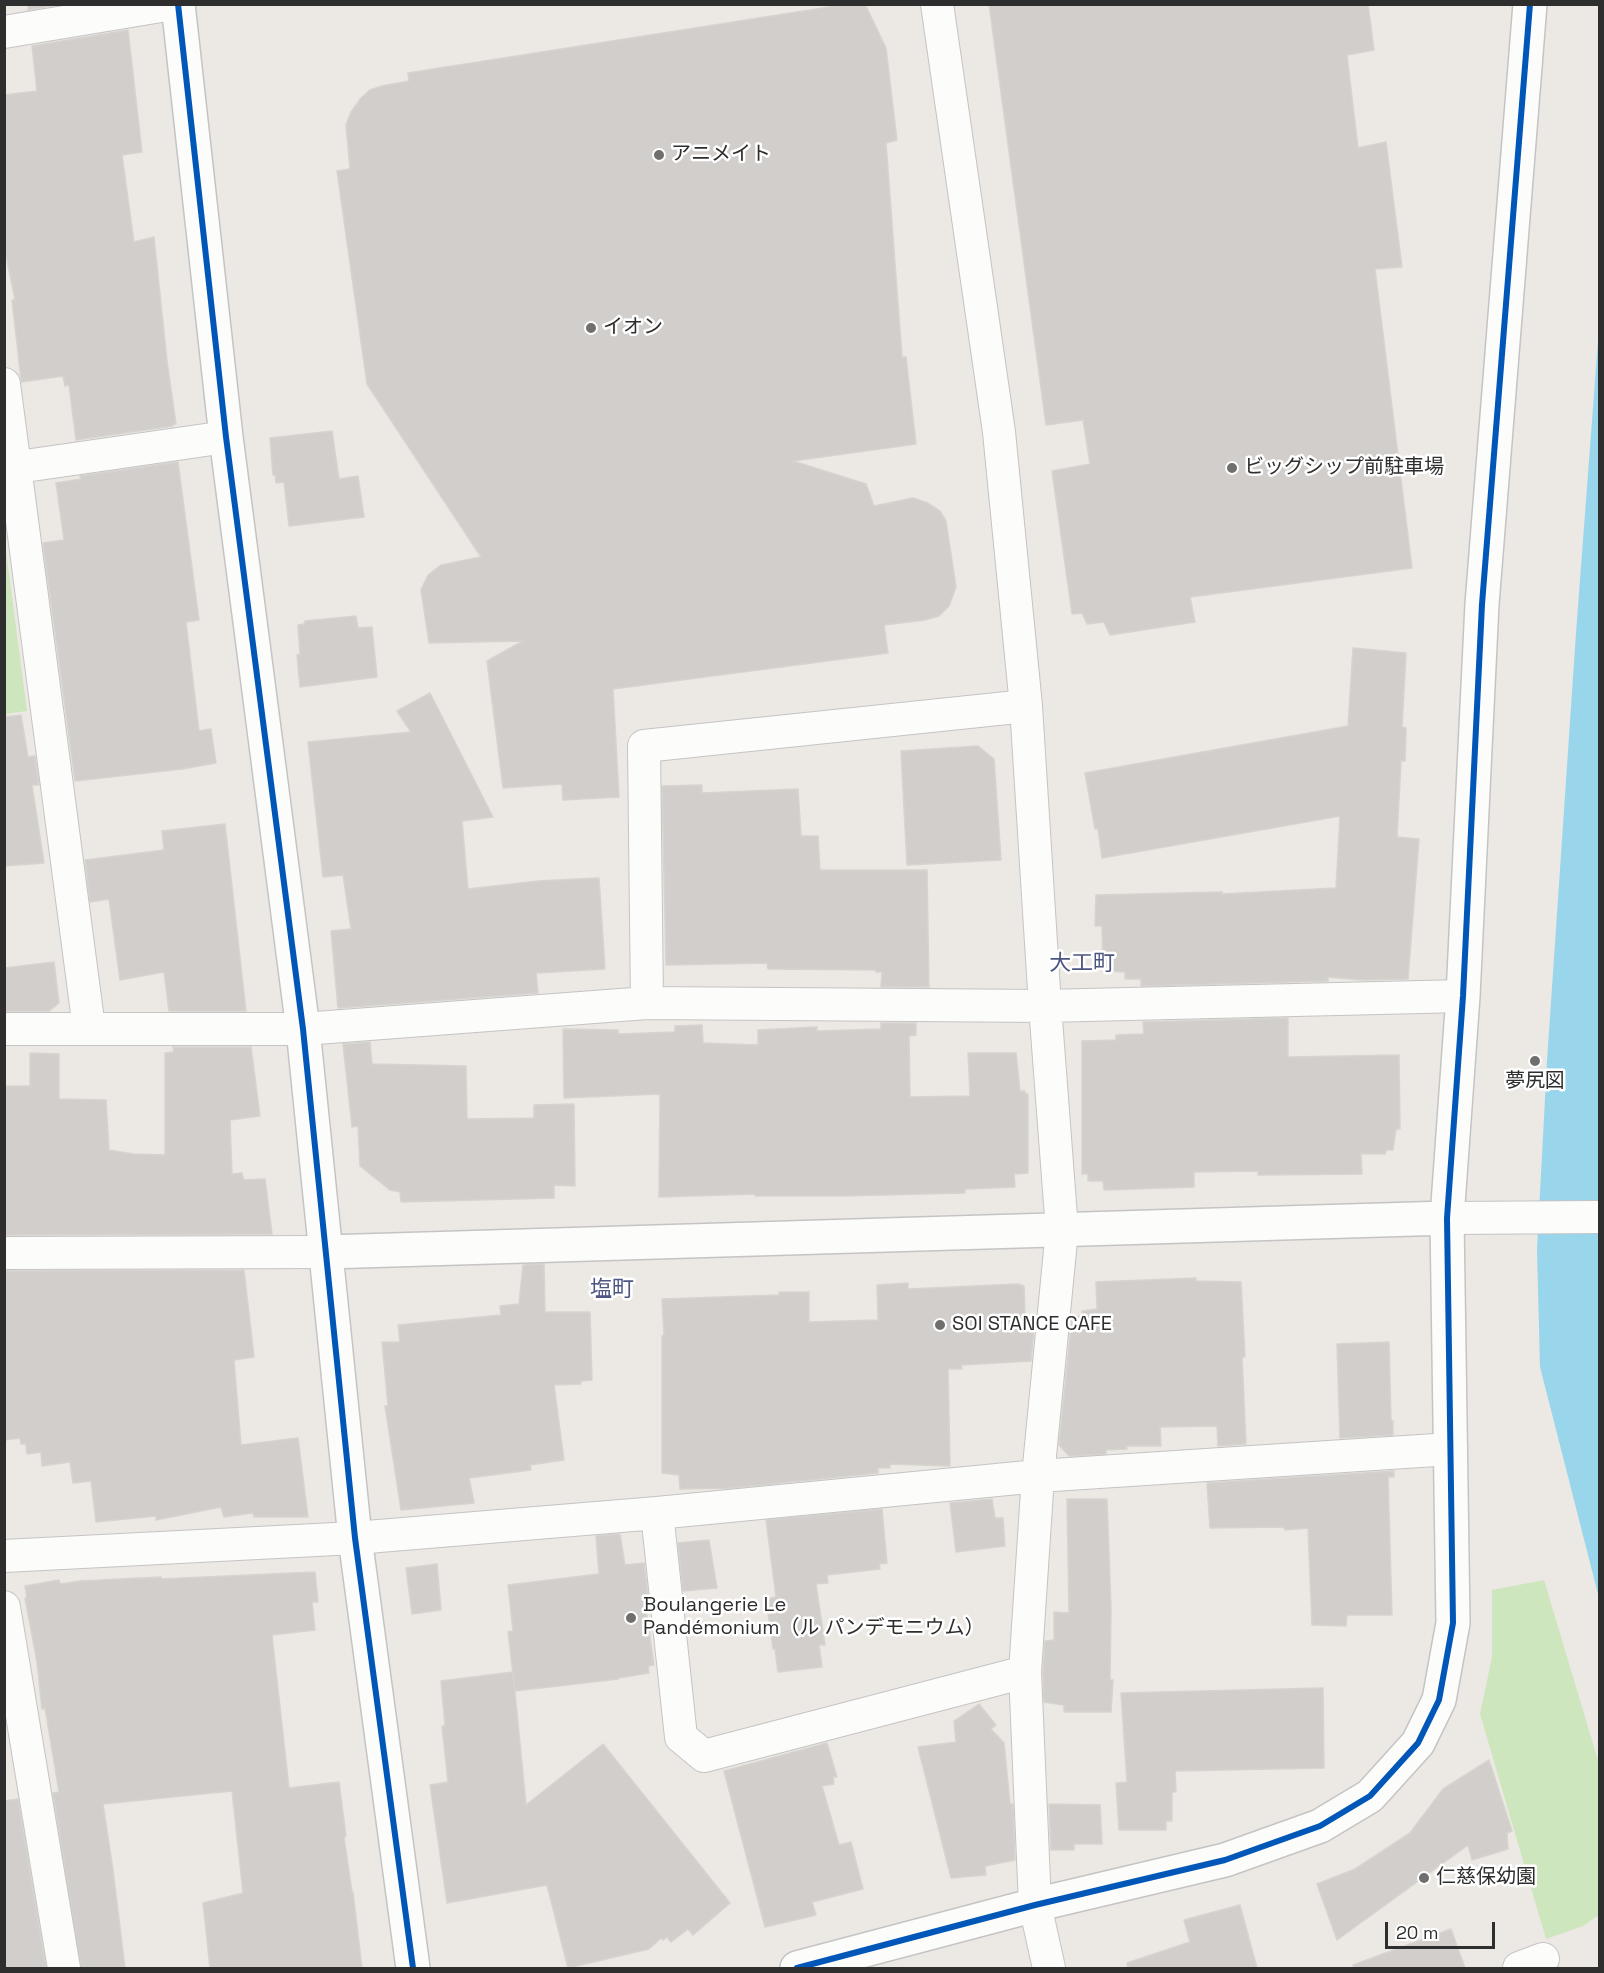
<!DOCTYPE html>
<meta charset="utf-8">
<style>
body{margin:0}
#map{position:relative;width:1604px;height:1973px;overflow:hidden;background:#ece8e4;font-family:"Space Grotesk",sans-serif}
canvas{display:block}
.frame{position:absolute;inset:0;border:6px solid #2e2e2e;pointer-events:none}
.scale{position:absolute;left:1385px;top:1922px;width:110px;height:27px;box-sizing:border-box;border:3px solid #2e2e2e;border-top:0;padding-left:8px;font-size:18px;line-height:21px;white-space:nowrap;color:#2e2e2e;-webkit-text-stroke:4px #fff;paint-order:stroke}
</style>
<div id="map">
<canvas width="1604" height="1973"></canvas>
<div class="frame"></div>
<div class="scale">20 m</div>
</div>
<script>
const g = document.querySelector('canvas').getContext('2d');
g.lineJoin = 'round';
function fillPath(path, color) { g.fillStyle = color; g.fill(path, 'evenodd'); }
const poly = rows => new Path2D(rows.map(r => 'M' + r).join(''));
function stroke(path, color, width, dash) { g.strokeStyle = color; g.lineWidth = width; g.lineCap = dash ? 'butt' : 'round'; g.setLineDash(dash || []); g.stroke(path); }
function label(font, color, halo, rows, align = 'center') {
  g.font = font + ' "Space Grotesk","Noto Sans JP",sans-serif'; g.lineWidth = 5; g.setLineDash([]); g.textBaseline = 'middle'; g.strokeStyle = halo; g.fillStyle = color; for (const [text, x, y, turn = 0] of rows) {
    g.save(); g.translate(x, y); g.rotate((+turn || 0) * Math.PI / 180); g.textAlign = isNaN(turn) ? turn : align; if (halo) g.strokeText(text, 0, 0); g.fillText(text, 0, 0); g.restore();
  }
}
fillPath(poly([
 [4,536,27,711,5,714,4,714],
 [1544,1580,1600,1767,1599,1915,1583,1926,1546,1939,1480,1714,1492,1657,1492,1590]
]), '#cee6be');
fillPath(poly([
 [1599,328,1599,1598,1540,1367,1537,1249,1547,1061,1576,633]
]), '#99d6ec');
const building = poly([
 [28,4,60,4,28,10,28,4],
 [848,4,865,4,886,48,897,140,886,143,902,357,906,357,916,444,793,461,866,484,874,506,913,498,928,503,940,511,946,521,956,587,949,606,939,616,925,620,884,625,888,653,613,689,619,797,563,800,562,784,503,788,487,661,523,641,429,643,421,590,428,575,441,565,481,557,367,384,337,171,350,169,346,125,351,112,361,98,370,90,382,86,409,81,408,73,848,4],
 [989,4,1368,4,1374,50,1347,55,1358,148,1386,142,1402,267,1375,269,1412,568,1190,597,1195,622,1110,635,1104,622,1087,624,1082,613,1072,614,1052,471,1090,464,1083,420,1046,425,989,4],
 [128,30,142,152,122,155,134,242,154,237,167,361,176,424,173,424,173,426,76,440,69,385,65,386,63,376,22,382,21,379,12,300,15,300,4,245,4,95,37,91,32,46,128,30],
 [332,431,339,479,358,476,364,517,289,526,284,482,276,483,275,475,273,475,270,438,332,431],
 [178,462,199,620,186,622,199,731,211,729,216,763,182,769,75,781,43,543,64,540,56,483,81,479,80,476,178,462],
 [356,616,358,628,372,627,377,677,300,687,297,655,300,654,298,625,304,624,305,621,356,616],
 [1353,648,1406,653,1402,727,1406,728,1405,761,1401,761,1397,837,1419,839,1408,979,1363,980,1328,977,1328,981,1141,986,1141,979,1125,979,1125,972,1103,971,1102,926,1095,926,1096,895,1222,892,1222,894,1336,888,1340,816,1102,858,1098,829,1095,829,1085,773,1348,726,1353,648],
 [430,693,493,817,462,821,468,889,538,881,599,878,605,969,536,973,538,993,338,1008,331,931,351,929,343,875,323,877,308,742,411,732,397,711,430,693],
 [21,715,28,757,35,756,39,785,32,785,44,863,4,866,4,717,21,715],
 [978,746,994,759,1001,860,907,865,901,751,978,746],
 [702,785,702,793,798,789,801,836,818,836,820,870,927,870,929,987,881,987,882,972,876,972,876,970,768,969,767,963,666,965,662,786,702,785],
 [225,824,246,1011,169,1011,164,972,120,980,109,899,90,902,85,860,164,850,162,831,225,824],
 [54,962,59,1003,49,1011,4,1011,4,968,54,962],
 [1288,1018,1288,1057,1399,1055,1400,1129,1396,1129,1393,1150,1386,1150,1385,1154,1361,1154,1362,1174,1258,1175,1258,1171,1194,1172,1194,1187,1104,1190,1103,1181,1088,1181,1088,1174,1082,1174,1082,1041,1116,1040,1116,1035,1144,1034,1143,1022,1288,1018],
 [881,1023,916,1023,916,1035,909,1036,910,1097,970,1096,968,1053,1016,1053,1020,1091,1025,1091,1025,1094,1028,1094,1028,1173,1014,1174,1015,1187,965,1189,965,1193,840,1196,755,1196,755,1194,659,1197,660,1094,564,1098,563,1029,618,1030,618,1034,675,1032,675,1026,702,1025,703,1043,758,1045,758,1030,817,1027,817,1031,881,1029,881,1023],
 [370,1042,372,1064,466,1066,467,1119,534,1118,534,1105,574,1104,575,1186,554,1185,554,1198,401,1202,400,1192,390,1190,360,1166,358,1126,352,1127,343,1044,370,1042],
 [173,1047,251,1047,260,1116,230,1120,232,1174,242,1173,244,1180,265,1179,272,1234,4,1235,4,1086,30,1086,30,1053,59,1054,59,1099,106,1100,109,1150,133,1154,165,1155,165,1053,174,1052,173,1047],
 [544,1264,545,1312,590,1312,592,1380,581,1381,581,1384,554,1385,564,1460,530,1465,531,1470,469,1478,474,1503,401,1510,385,1406,388,1406,382,1342,400,1342,398,1325,501,1315,500,1306,519,1304,523,1265,544,1264],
 [244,1270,254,1357,234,1360,241,1445,298,1438,308,1517,254,1517,253,1513,224,1517,221,1507,156,1520,156,1516,96,1522,91,1481,73,1483,70,1462,42,1466,41,1452,27,1454,26,1444,21,1444,20,1438,4,1440,4,1271,244,1270],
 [1196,1278,1196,1281,1241,1282,1245,1357,1242,1357,1246,1444,1218,1446,1217,1426,1160,1427,1161,1446,1126,1446,1127,1449,1106,1450,1106,1454,1069,1456,1059,1445,1072,1316,1082,1316,1082,1311,1097,1309,1096,1282,1196,1278],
 [908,1283,908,1289,1018,1284,1024,1286,1025,1318,1035,1318,1031,1361,961,1365,962,1369,948,1369,950,1466,890,1464,890,1468,878,1468,878,1473,731,1488,680,1489,679,1475,662,1473,662,1336,664,1335,662,1299,779,1295,779,1292,809,1292,809,1322,878,1320,877,1285,908,1283],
 [1389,1342,1391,1421,1393,1421,1393,1435,1340,1438,1337,1344,1389,1342],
 [1394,1471,1394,1477,1388,1477,1392,1615,1347,1615,1346,1626,1312,1625,1308,1528,1285,1530,1284,1527,1210,1528,1207,1483,1394,1471],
 [992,1499,995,1518,1003,1518,1005,1546,956,1552,950,1503,992,1499],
 [1067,1499,1107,1499,1111,1608,1110,1680,1113,1680,1111,1712,1064,1712,1064,1705,1044,1702,1043,1672,1045,1641,1054,1640,1054,1612,1069,1613,1067,1499],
 [882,1509,887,1563,879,1564,880,1569,827,1575,828,1583,816,1584,825,1645,819,1645,822,1667,778,1672,775,1649,773,1649,766,1599,776,1597,766,1520,882,1509],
 [620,1534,625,1565,644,1563,648,1594,644,1595,654,1665,648,1666,649,1673,618,1678,618,1679,515,1691,508,1632,513,1631,508,1585,599,1574,596,1536,620,1534],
 [709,1540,717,1588,683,1591,678,1543,709,1540],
 [437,1564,441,1610,412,1614,406,1568,437,1564],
 [315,1572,318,1602,312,1602,315,1630,272,1635,289,1788,339,1782,346,1836,344,1837,352,1892,353,1892,362,1968,210,1968,203,1903,243,1893,232,1791,103,1804,113,1870,125,1968,81,1968,53,1793,59,1792,45,1708,42,1709,37,1662,25,1598,27,1598,25,1586,59,1580,60,1584,80,1581,161,1577,161,1579,315,1572],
 [513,1672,526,1805,603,1744,730,1903,693,1935,688,1929,671,1942,667,1937,663,1940,661,1938,649,1949,568,1968,547,1885,447,1903,430,1785,448,1782,442,1726,445,1726,441,1681,513,1672],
 [1323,1688,1324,1768,1175,1771,1176,1792,1172,1792,1172,1821,1166,1821,1166,1830,1119,1830,1116,1783,1127,1782,1121,1693,1323,1688],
 [979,1704,996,1725,991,1729,1004,1743,1010,1804,1013,1804,1015,1860,985,1866,986,1875,951,1878,918,1747,956,1742,954,1721,979,1704],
 [827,1743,837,1777,833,1777,834,1784,822,1786,839,1845,851,1842,863,1889,812,1902,816,1915,765,1927,724,1771,827,1743],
 [1489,1760,1512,1831,1507,1833,1508,1849,1472,1860,1468,1845,1337,1940,1317,1884,1355,1869,1410,1833,1443,1789,1489,1760],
 [18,1799,46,1968,4,1968,4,1801,18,1799],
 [1049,1804,1100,1805,1102,1844,1074,1844,1074,1850,1051,1850,1049,1804],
 [1240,1905,1257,1968,1128,1968,1127,1963,1190,1942,1184,1920,1240,1905],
 [1451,1929,1465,1968,1354,1968,1353,1965,1451,1929]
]);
fillPath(building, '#d1cecb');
stroke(building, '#d7d4d0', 1.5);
const street = poly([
 [937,4,999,432,1026,706,1045,1006,1062,1230,1038,1476,1025,1672,1035,1905,1049,1968],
 [4,32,173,4],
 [4,384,89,1028],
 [4,469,226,437],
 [647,1003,644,746,1026,706],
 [4,1029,303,1029,647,1003,1045,1006,1463,996],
 [1447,1218,1600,1217],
 [4,1253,326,1252],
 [657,1513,681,1737,704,1756,1025,1672],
 [4,1556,355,1538,657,1513,1038,1476,1451,1449],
 [4,1607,64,1968],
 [1519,1968,1543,1959]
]);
const secondary = poly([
 [178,4,226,437,303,1029,355,1538,413,1968],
 [326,1252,1447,1218],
 [797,1968,1035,1905,1225,1860,1320,1826,1370,1796,1418,1743,1439,1700,1453,1623,1447,1218,1463,996,1482,604,1530,4]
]);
stroke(street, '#c5c4c5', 34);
stroke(secondary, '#c5c4c5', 36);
stroke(street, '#fcfcfb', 32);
stroke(secondary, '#fcfcfb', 33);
stroke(poly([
 [178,4,226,437,303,1029,355,1538,413,1968],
 [797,1968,1035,1905,1225,1860,1320,1826,1370,1796,1418,1743,1439,1700,1453,1623,1447,1218,1463,996,1482,604,1530,4]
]), '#0057b8', 6);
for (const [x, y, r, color] of [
 [659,155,6,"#706f6e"],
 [591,328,6,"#706f6e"],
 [1232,468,6,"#706f6e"],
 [1535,1061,6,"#706f6e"],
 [940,1325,6,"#706f6e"],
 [631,1618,6,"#706f6e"],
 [1424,1878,6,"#706f6e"]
]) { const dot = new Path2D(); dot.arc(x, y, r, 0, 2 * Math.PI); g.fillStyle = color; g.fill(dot); stroke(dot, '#fff', 2); }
label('20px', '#2e2e2e', '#fff', [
 ["アニメイト",671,155],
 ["イオン",603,328],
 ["ビッグシップ前駐車場",1244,468],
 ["夢尻図",1535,1082,"center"],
 ["SOI STANCE CAFE",952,1325],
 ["Boulangerie Le",643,1606],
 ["Pandémonium（ル パンデモニウム）",643,1629],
 ["仁慈保幼園",1436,1878]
], 'left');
label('22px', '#4d5680', '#fff', [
 ["大工町",1082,964],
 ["塩町",612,1290]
]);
</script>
